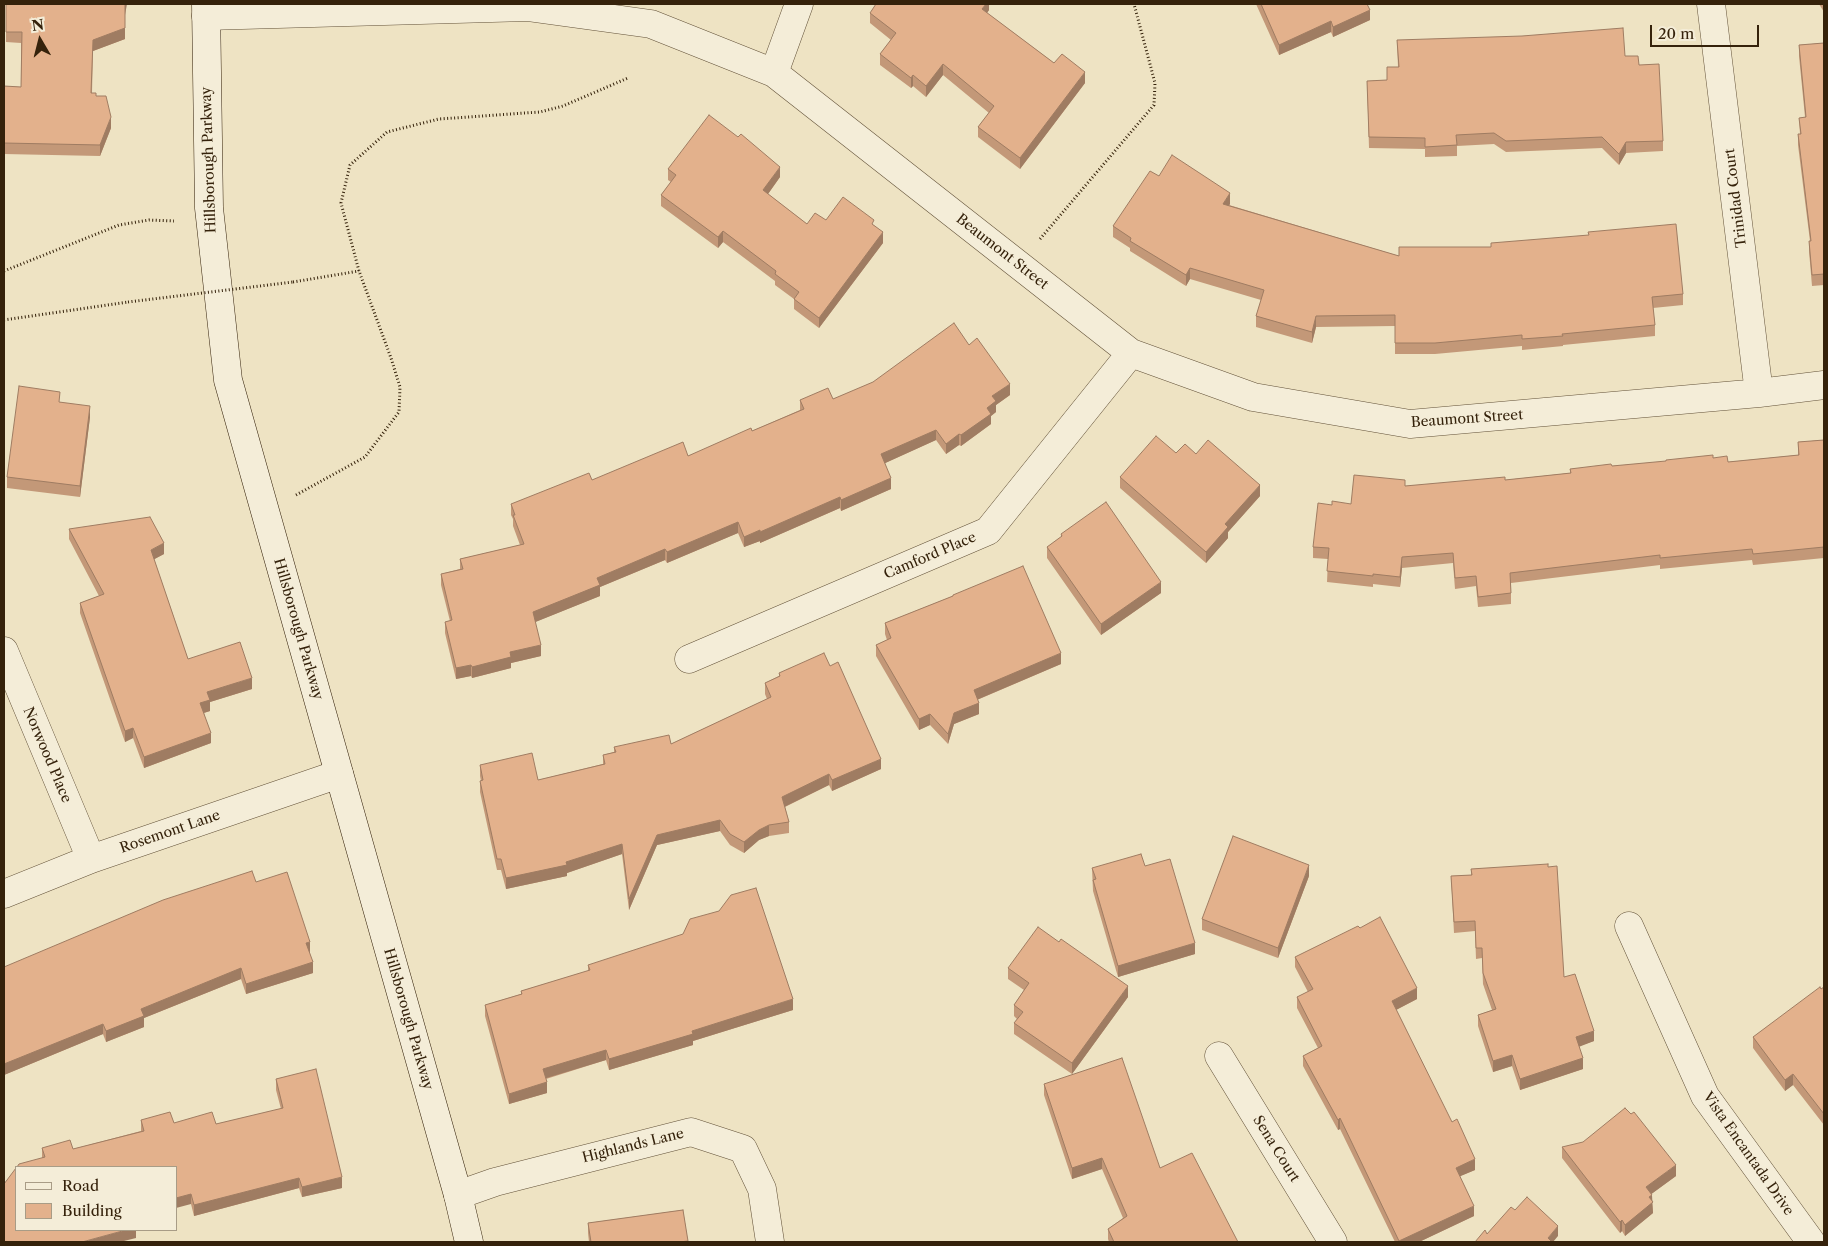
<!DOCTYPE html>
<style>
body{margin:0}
#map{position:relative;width:1828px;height:1246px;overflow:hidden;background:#eee3c3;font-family:"Libre Caslon Text",serif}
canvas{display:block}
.frame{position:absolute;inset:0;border:5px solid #35220b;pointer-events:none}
.legend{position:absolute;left:15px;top:1166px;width:162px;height:65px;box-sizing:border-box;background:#f4edd8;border:1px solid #a89c86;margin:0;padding:6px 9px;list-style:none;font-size:15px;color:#35220b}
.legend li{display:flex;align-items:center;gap:10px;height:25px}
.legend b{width:25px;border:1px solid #a89c86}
.north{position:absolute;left:15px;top:15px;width:50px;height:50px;-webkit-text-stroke:4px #f4edd8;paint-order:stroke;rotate:352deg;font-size:14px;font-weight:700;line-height:20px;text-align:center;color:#35220b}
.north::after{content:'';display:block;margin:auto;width:18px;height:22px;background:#35220b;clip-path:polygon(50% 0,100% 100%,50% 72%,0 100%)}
.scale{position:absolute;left:1650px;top:25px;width:109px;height:22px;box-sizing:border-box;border:2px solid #35220b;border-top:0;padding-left:6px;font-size:15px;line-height:18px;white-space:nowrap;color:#35220b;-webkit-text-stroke:4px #f4edd8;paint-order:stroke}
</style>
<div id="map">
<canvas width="1828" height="1246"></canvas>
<div class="frame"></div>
<ul class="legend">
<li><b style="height:6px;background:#f4edd8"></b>Road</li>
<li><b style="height:14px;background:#e3b18c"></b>Building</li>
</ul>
<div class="north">N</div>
<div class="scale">20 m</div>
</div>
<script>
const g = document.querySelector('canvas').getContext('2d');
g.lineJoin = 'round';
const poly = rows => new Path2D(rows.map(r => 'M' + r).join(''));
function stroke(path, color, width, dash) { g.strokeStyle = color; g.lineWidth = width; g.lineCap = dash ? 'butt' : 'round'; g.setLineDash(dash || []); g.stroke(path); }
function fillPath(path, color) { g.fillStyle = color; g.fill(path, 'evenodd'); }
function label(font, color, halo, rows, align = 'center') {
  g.font = font + ' "Libre Caslon Text",serif'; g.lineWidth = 5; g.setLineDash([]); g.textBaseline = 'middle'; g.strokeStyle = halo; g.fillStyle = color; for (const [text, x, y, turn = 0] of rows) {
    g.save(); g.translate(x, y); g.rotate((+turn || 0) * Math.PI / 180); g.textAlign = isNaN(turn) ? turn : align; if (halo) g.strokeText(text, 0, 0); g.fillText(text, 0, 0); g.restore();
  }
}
const street = poly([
 [1711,4,1759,393],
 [206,16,527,7,651,24,774,73,1131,353,1253,397,1410,424,1759,393,1824,385],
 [774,73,799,4],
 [4,651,91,859],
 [689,659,988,531,1131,353],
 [4,894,91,859,339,774],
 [1629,926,1705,1096,1811,1242],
 [1219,1056,1333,1242],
 [458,1195,495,1182,691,1132,743,1149,762,1189,770,1242]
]);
const secondary = poly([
 [206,4,209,208,228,380,458,1195,469,1242]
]);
stroke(street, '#635239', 29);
stroke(secondary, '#35220b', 29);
stroke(poly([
 [1040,239,1154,105,1155,83,1134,4],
 [4,271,119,225,149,220,174,221],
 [293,282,359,271],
 [4,320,128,302],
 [296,495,365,457,399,412,400,387,391,358,359,271,341,203,350,165,387,132,439,119,540,112,563,106,628,78]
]), '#35220b', 3, [1, 2.5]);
stroke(street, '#f4edd8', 28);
stroke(secondary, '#f4edd8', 28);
stroke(poly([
 [128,302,293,282]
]), '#35220b', 3, [1, 2.5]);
fillPath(poly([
 [989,4,989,10,987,13,1054,63,1085,83,1020,169,978,137,978,127,989,113,943,75,926,97,913,86,911,88,880,65,880,54,891,40,870,23,870,13],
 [1256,4,1367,4,1370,20,1333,37,1331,32,1279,55],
 [1819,4,1824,4,1824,12],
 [125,15,125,39,93,51,92,93,96,96,111,128,100,156,4,154,4,86,21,87,21,43,6,42,6,32],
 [1397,40,1625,56,1639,65,1663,141,1663,151,1626,153,1619,165,1602,148,1506,152,1494,144,1457,146,1457,156,1425,157,1425,149,1369,148,1367,81,1387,80,1387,67,1398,67],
 [1824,43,1824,285,1812,286,1809,251,1809,241,1810,241,1798,145,1798,134,1800,134,1799,118,1805,117,1799,56,1799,45],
 [668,169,780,177,768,194,807,224,826,220,874,225,883,243,819,328,794,309,794,299,775,285,775,281,723,242,718,248,661,206,661,195,671,182,668,180],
 [1159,176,1230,204,1229,205,1399,256,1683,294,1683,305,1653,308,1655,325,1655,336,1563,345,1563,346,1522,350,1522,346,1435,354,1395,354,1395,326,1316,327,1312,343,1256,327,1256,316,1261,300,1190,279,1186,286,1130,251,1130,248,1113,237,1113,226],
 [969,345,1010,395,996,405,996,412,991,416,991,424,961,446,959,445,946,454,936,440,885,463,891,489,841,511,840,508,760,543,760,541,744,547,738,533,667,563,665,560,600,587,600,596,535,622,541,656,511,663,511,668,472,678,471,676,456,679,445,633,445,622,450,621,441,585,441,574,460,569,460,559,520,545,513,526,513,519,511,515,511,504,592,480,688,456,752,431,800,410,800,400,833,399],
 [60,402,90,417,80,497,7,488,7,477],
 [1824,440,1824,558,1753,565,1752,560,1660,569,1660,565,1511,583,1511,604,1478,607,1476,586,1455,589,1453,563,1402,568,1400,587,1373,584,1373,587,1327,582,1328,559,1313,558,1313,547,1332,505,1351,504,1405,486,1505,480,1570,473,1570,469,1612,466,1713,458,1728,462,1798,455,1798,442],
 [1176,453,1196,454,1260,496,1228,532,1228,538,1206,563,1120,488,1120,477],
 [69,529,164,554,154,559,188,659,252,689,210,702,210,711,204,713,211,743,144,768,133,738,125,742,80,613,80,603,99,596,69,539],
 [1061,534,1161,593,1101,635,1047,558,1047,547,1061,537],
 [953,595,1061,664,977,700,979,714,954,724,948,744,930,725,919,730,876,656,876,645,887,640,885,634,885,623,953,596],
 [779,673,881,769,832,791,829,785,785,807,789,822,789,833,769,836,759,840,744,853,730,845,720,831,657,845,629,910,622,854,567,873,567,876,506,889,501,870,497,870,480,792,480,781,481,781,480,776,480,765,538,780,603,764,603,755,614,752,614,747,671,744,767,699,765,694,765,683,779,676],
 [1145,866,1195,954,1118,977,1093,891,1092,868],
 [1548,867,1564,977,1594,1041,1579,1046,1583,1069,1520,1090,1512,1066,1493,1072,1478,1026,1478,1015,1492,1010,1483,984,1482,958,1476,959,1475,931,1454,933,1451,876,1471,875,1471,869],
 [1309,876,1278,958,1202,930,1202,919],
 [256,882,310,953,309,953,313,973,246,994,241,979,144,1018,144,1027,106,1042,103,1034,4,1075,4,967],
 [1295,957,1417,999,1396,1010,1475,1170,1460,1176,1474,1216,1419,1242,1395,1242,1340,1129,1338,1130,1303,1066,1303,1056,1318,1048,1297,1008,1297,997,1308,992,1295,967],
 [588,965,793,1010,693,1041,693,1045,609,1070,606,1060,546,1079,547,1093,509,1104,485,1016,485,1005,521,994,521,991,588,971],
 [1008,968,1128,997,1072,1074,1014,1034,1014,1023,1017,1019,1014,1016,1014,1005,1024,990,1008,979],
 [1824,987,1824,1125,1793,1085,1785,1091,1753,1048,1753,1037],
 [276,1079,342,1188,302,1197,299,1188,194,1216,191,1204,42,1158,42,1148,73,1149,141,1131,141,1120,174,1123,216,1124,281,1109,276,1090],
 [1044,1084,1160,1168,1238,1242,1109,1242,1108,1239,1108,1229,1123,1218,1102,1169,1072,1179,1044,1095],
 [1562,1147,1676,1176,1651,1194,1653,1213,1625,1236,1622,1231,1620,1233,1562,1158],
 [683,1210,688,1242,589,1242,588,1233,588,1223]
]), '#c39878');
fillPath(poly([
 [125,4,127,4,125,15],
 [986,4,989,4,989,10,982,20,982,9],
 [1370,10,1370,20,1333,37,1333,27],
 [1331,21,1331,32,1279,55,1279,45],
 [125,28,125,39,93,51,93,40],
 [943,64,943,75,926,97,926,86],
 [1085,72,1085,83,1020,169,1020,158],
 [913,75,913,86,911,88,911,78],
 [111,117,111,128,100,156,100,145],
 [1626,142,1626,153,1619,165,1619,154],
 [780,167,780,177,763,201,763,190],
 [1230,193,1230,204,1223,214,1223,204],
 [723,231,723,242,718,248,718,237],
 [883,232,883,243,819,328,819,318],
 [1190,268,1190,279,1186,286,1186,275],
 [1316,316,1316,327,1312,343,1312,332],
 [1010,384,1010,395,996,405,996,412,991,416,991,424,961,446,961,435,992,396],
 [90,406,90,417,80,497,80,486],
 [936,430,936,440,881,465,881,454],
 [959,434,959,445,946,454,946,444],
 [891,478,891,489,841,511,841,500],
 [1260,485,1260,496,1228,532,1228,538,1206,563,1206,552,1225,524],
 [840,497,840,508,760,543,760,532],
 [738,522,738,533,667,563,667,552],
 [760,530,760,541,744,547,744,537],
 [164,543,164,554,151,561,151,550],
 [665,549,665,560,600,587,600,596,533,623,533,612,597,578],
 [1402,557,1402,568,1400,587,1400,577],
 [1161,582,1161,593,1101,635,1101,624],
 [541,645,541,656,511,663,511,668,472,678,472,667,510,652],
 [1061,653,1061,664,974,701,974,690],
 [471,665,471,676,456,679,456,668],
 [252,678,252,689,210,702,210,711,200,714,200,703,207,692],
 [979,703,979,714,954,724,948,744,948,734,954,713],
 [930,714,930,725,919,730,919,719],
 [133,728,133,738,125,742,125,731],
 [211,733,211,743,144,768,144,757],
 [881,759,881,769,832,791,832,780],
 [829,774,829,785,782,808,782,797],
 [720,820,720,831,657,845,629,910,629,899,657,835],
 [769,825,769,836,759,840,744,853,744,842,759,830],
 [622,844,622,854,567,873,567,876,506,889,506,878,566,862],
 [1309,865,1309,876,1278,958,1278,948],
 [310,942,310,953,306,954,306,943],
 [1195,943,1195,954,1118,977,1118,966],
 [313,962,313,973,246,994,246,984],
 [241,968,241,979,144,1018,144,1027,106,1042,106,1031,141,1009],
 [1128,986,1128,997,1072,1074,1072,1063],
 [1417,988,1417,999,1392,1012,1392,1001],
 [793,999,793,1010,693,1041,693,1045,609,1070,609,1059,692,1031],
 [103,1024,103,1034,4,1075,4,1064],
 [1594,1031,1594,1041,1576,1048,1576,1037],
 [606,1050,606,1060,543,1079,543,1069],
 [1512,1055,1512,1066,1493,1072,1493,1061],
 [1583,1058,1583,1069,1520,1090,1520,1079],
 [1793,1074,1793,1085,1785,1091,1785,1080],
 [547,1082,547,1093,509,1104,509,1094],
 [1340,1118,1340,1129,1338,1130,1338,1120],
 [1102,1158,1102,1169,1072,1179,1072,1168],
 [1475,1159,1475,1170,1456,1178,1456,1168],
 [1676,1165,1676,1176,1646,1198,1646,1187],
 [342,1177,342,1188,302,1197,302,1187],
 [299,1178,299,1188,194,1216,194,1205],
 [191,1194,191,1204,176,1208,176,1198],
 [1652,1195,1653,1213,1625,1236,1625,1225,1649,1197],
 [1474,1206,1474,1216,1419,1242,1399,1242,1399,1241],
 [1622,1220,1622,1231,1620,1233,1620,1222],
 [1558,1226,1558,1236,1553,1242,1548,1242,1548,1238],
 [126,1230,136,1230,136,1238,120,1242,82,1242]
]), '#9f7c62');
const building = poly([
 [6,4,125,4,125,28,93,40,91,93,96,93,96,96,106,96,111,117,100,145,4,143,4,86,21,87,22,32,6,32,6,4],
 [876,4,986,4,982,9,1054,63,1062,54,1085,72,1020,158,978,127,994,106,943,64,926,86,913,75,911,78,880,54,896,33,870,13,876,4],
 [1261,4,1367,4,1370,10,1333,27,1331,21,1279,45,1261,4],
 [1623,28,1625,56,1638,56,1639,65,1659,64,1663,141,1626,142,1619,154,1602,137,1506,141,1494,133,1456,135,1457,145,1425,147,1425,138,1369,137,1367,81,1387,80,1387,67,1399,67,1397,40,1522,36,1623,28],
 [1824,43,1824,274,1812,275,1809,241,1811,241,1798,134,1801,134,1799,118,1806,117,1799,45,1824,43],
 [709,115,738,137,741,134,780,167,763,190,807,224,815,213,826,220,843,197,874,220,872,224,883,232,819,318,794,299,799,292,775,274,776,271,723,231,718,237,661,195,676,175,668,169,709,115],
 [1172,155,1230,193,1223,204,1399,256,1399,247,1491,247,1491,243,1589,235,1588,232,1676,224,1683,294,1652,297,1655,325,1562,334,1563,336,1522,339,1522,335,1435,343,1395,343,1395,315,1316,316,1312,332,1256,316,1264,290,1190,268,1186,275,1130,241,1131,238,1113,226,1150,171,1159,176,1172,155],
 [954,323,969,345,977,338,1010,384,992,396,996,401,987,408,991,414,961,435,959,434,946,444,936,430,881,454,891,478,841,500,840,497,760,532,760,530,744,537,738,522,667,552,665,549,597,578,600,585,533,612,541,645,510,652,511,657,472,667,471,665,456,668,445,622,452,620,441,574,463,569,460,559,524,544,513,515,515,515,511,504,589,473,592,480,683,442,688,456,751,428,752,431,804,409,800,400,828,388,833,399,873,382,954,323],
 [19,386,60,392,59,402,90,406,80,486,7,477,19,386],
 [1156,436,1176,453,1185,444,1196,454,1208,440,1260,485,1225,524,1228,527,1206,552,1120,477,1156,436],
 [1824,440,1824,547,1753,554,1752,549,1660,558,1660,555,1510,573,1511,593,1478,597,1476,576,1455,578,1453,553,1402,557,1400,577,1373,574,1373,576,1327,571,1329,548,1313,547,1318,503,1332,505,1332,501,1351,504,1354,475,1405,480,1405,486,1505,477,1505,480,1571,473,1570,469,1611,464,1612,466,1666,461,1666,460,1713,455,1713,458,1727,456,1728,462,1799,455,1798,442,1824,440],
 [1106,502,1161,582,1101,624,1047,547,1062,536,1061,534,1106,502],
 [150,517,164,543,151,550,188,659,240,642,252,678,207,692,210,700,200,703,211,733,144,757,133,728,125,731,80,603,104,594,69,529,150,517],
 [1023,566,1061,653,974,690,979,703,954,713,948,734,930,714,919,719,876,645,891,638,885,623,953,596,953,595,1023,566],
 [824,653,830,666,838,662,881,759,832,780,829,774,782,797,789,822,769,825,759,830,744,842,730,834,720,820,657,835,629,899,622,844,566,862,567,865,506,878,501,859,497,859,480,781,483,780,480,765,532,753,538,780,605,764,603,755,616,752,614,747,669,735,671,744,771,697,765,683,780,676,779,673,824,653],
 [1233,836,1309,865,1278,948,1202,919,1233,836],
 [1141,854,1145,866,1170,859,1195,943,1118,966,1093,880,1096,879,1092,868,1141,854],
 [1548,864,1548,867,1557,866,1564,977,1575,974,1594,1031,1576,1037,1583,1058,1520,1079,1512,1055,1493,1061,1478,1015,1496,1009,1483,973,1482,948,1476,948,1475,921,1454,922,1451,876,1472,875,1471,869,1548,864],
 [252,871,256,882,287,872,310,942,306,943,313,962,246,984,241,968,141,1009,144,1016,106,1031,103,1024,4,1064,4,967,163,900,252,871],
 [756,888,793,999,692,1031,693,1034,609,1059,606,1050,543,1069,547,1082,509,1094,485,1005,522,994,521,991,590,970,588,965,683,934,690,919,719,911,731,895,756,888],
 [1380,917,1417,988,1392,1001,1452,1122,1457,1119,1475,1159,1456,1168,1474,1206,1399,1241,1340,1118,1338,1120,1303,1056,1322,1046,1297,997,1313,989,1295,957,1358,926,1360,928,1380,917],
 [1038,927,1059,942,1061,939,1128,986,1072,1063,1014,1023,1023,1012,1014,1005,1029,983,1008,968,1038,927],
 [1820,987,1821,989,1824,987,1824,1114,1793,1074,1785,1080,1753,1037,1820,987],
 [1122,1058,1160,1168,1192,1153,1238,1242,1114,1242,1108,1229,1127,1216,1102,1158,1072,1168,1044,1084,1122,1058],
 [316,1069,342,1177,302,1187,299,1178,194,1205,191,1194,176,1198,176,1167,17,1167,19,1164,45,1157,42,1148,70,1140,73,1149,144,1131,141,1120,170,1112,174,1123,212,1112,216,1124,283,1108,276,1079,316,1069],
 [1625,1108,1631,1114,1634,1112,1676,1165,1646,1187,1652,1195,1649,1197,1653,1202,1625,1225,1622,1220,1620,1222,1562,1147,1583,1142,1625,1108],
 [16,1168,16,1230,126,1230,82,1242,4,1242,4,1184,16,1168],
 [1527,1197,1558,1226,1548,1238,1552,1242,1475,1242,1485,1230,1487,1234,1511,1207,1515,1210,1527,1197],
 [683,1210,688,1241,679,1242,591,1242,588,1223,683,1210]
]);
fillPath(building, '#e3b18c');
stroke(building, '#9f7c62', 1);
label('14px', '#35220b', '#f4edd8', [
 ["Hillsborough Parkway",209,160,-92],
 ["Trinidad Court",1736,198,-97],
 ["Beaumont Street",1002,252,38],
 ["Beaumont Street",1467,419,-4],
 ["Camford Place",930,556,-23],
 ["Hillsborough Parkway",298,629,74],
 ["Norwood Place",47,755,67],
 ["Rosemont Lane",170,832,-19],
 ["Hillsborough Parkway",408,1019,74],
 ["Highlands Lane",633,1146,-14],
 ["Sena Court",1276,1149,58],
 ["Vista Encantada Drive",1748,1154,55]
]);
</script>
